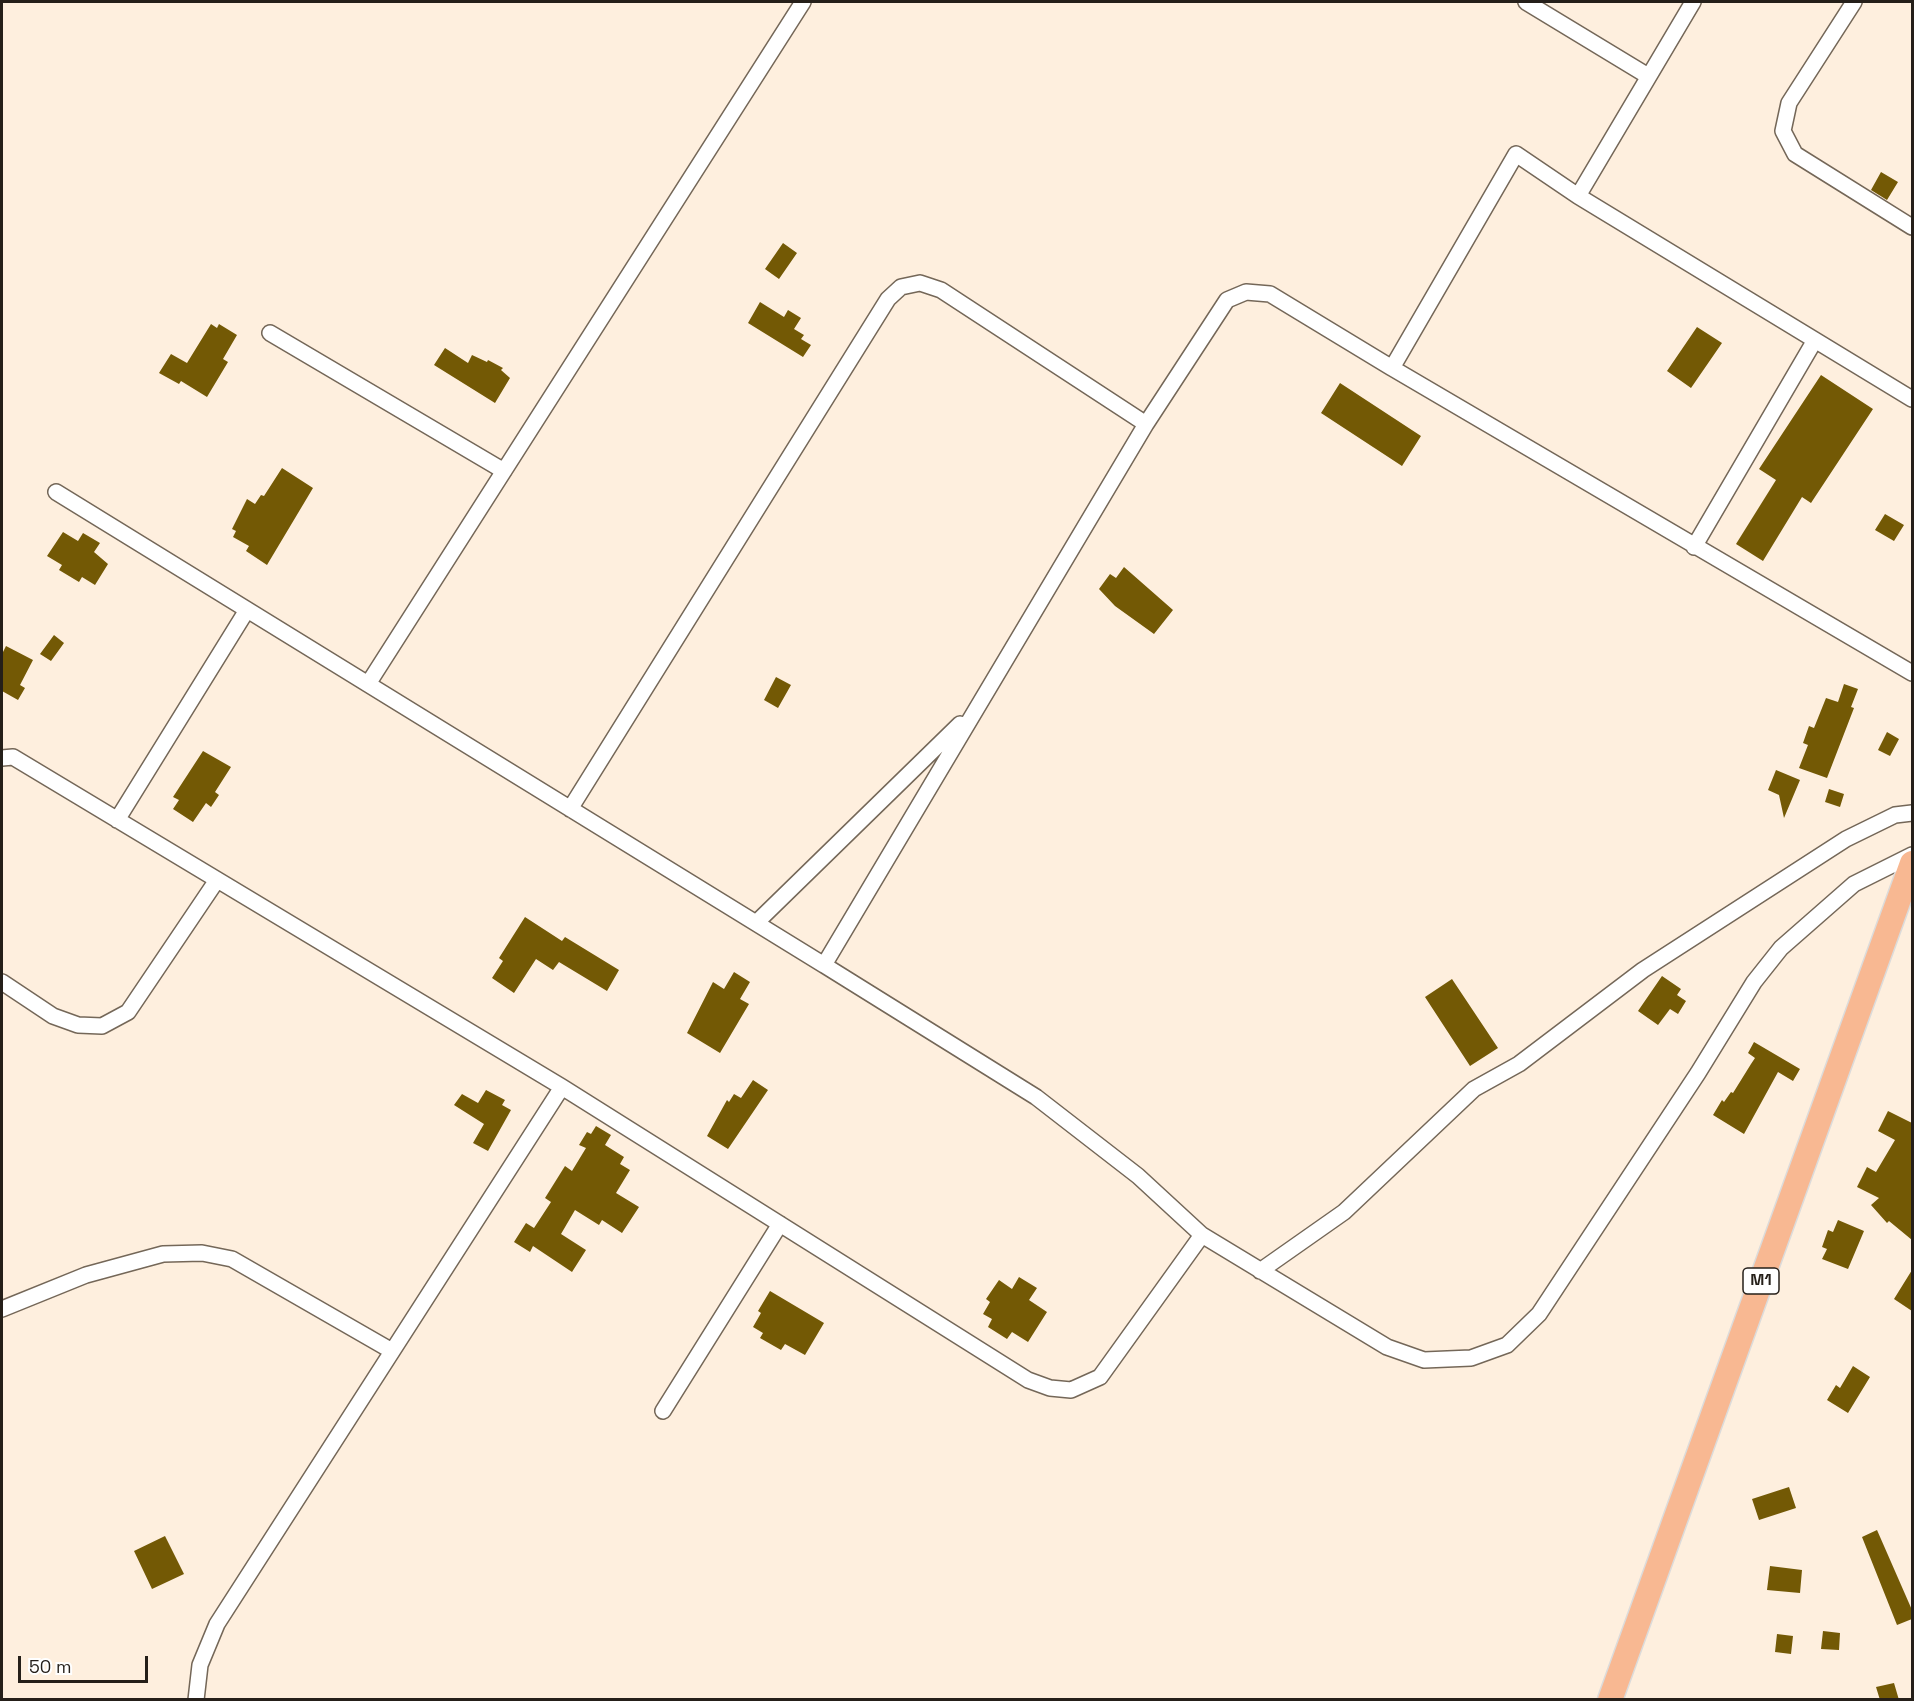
<!DOCTYPE html>
<style>
body{margin:0}
#map{position:relative;width:1914px;height:1701px;overflow:hidden;background:#feefde;font-family:"Space Grotesk",sans-serif}
canvas{display:block}
.frame{position:absolute;inset:0;border:3px solid #251f19;pointer-events:none}
.scale{position:absolute;left:18px;top:1656px;width:130px;height:27px;box-sizing:border-box;border:3px solid #251f19;border-top:0;padding-left:8px;font-size:18px;line-height:21px;white-space:nowrap;color:#251f19;-webkit-text-stroke:4px #fff;paint-order:stroke}
</style>
<div id="map">
<canvas width="1914" height="1701"></canvas>
<div class="frame"></div>
<div class="scale">50 m</div>
</div>
<script>
const g = document.querySelector('canvas').getContext('2d');
g.lineJoin = 'round';
function fillPath(path, color) { g.fillStyle = color; g.fill(path, 'evenodd'); }
const poly = rows => new Path2D(rows.map(r => 'M' + r).join(''));
function stroke(path, color, width, dash) { g.strokeStyle = color; g.lineWidth = width; g.lineCap = dash ? 'butt' : 'round'; g.setLineDash(dash || []); g.stroke(path); }
function label(font, color, halo, rows, align = 'center') {
  g.font = font + ' "Space Grotesk",sans-serif'; g.lineWidth = 6; g.setLineDash([]); g.textBaseline = 'middle'; g.strokeStyle = halo; g.fillStyle = color; for (const [text, x, y, turn = 0] of rows) {
    g.save(); g.translate(x, y); g.rotate((+turn || 0) * Math.PI / 180); g.textAlign = isNaN(turn) ? turn : align; if (halo) g.strokeText(text, 0, 0); g.fillText(text, 0, 0); g.restore();
  }
}
fillPath(poly([
 [1881,172,1898,182,1887,200,1871,190],
 [783,243,797,253,779,279,765,269],
 [760,302,784,317,788,310,801,318,794,329,804,335,801,339,811,345,803,357,748,323],
 [211,324,217,328,219,324,237,335,223,359,228,362,207,397,181,381,179,384,159,373,171,354,187,363],
 [1697,327,1722,343,1691,388,1667,371],
 [445,348,468,363,472,355,487,362,488,360,503,368,501,370,510,378,495,403,434,365],
 [1821,375,1873,409,1811,503,1802,497,1763,561,1736,544,1776,480,1759,469],
 [1340,383,1421,436,1402,466,1321,413],
 [282,468,313,488,267,565,246,551,249,546,233,537,236,531,232,529,247,499,255,504,261,495,264,496],
 [1885,514,1904,525,1894,541,1875,530],
 [63,532,78,541,83,533,100,543,94,552,108,564,95,585,82,577,79,582,59,570,62,565,47,556],
 [1124,567,1173,610,1154,634,1115,606,1099,589,1110,574,1116,578],
 [54,635,64,643,51,661,40,654],
 [6,646,33,660,20,685,25,688,18,700,2,691,2,654],
 [776,677,791,685,778,708,764,700],
 [1844,684,1858,689,1851,707,1854,708,1827,778,1799,768,1808,745,1803,743,1809,726,1814,728,1826,698,1838,702],
 [1887,732,1899,739,1890,756,1878,750],
 [203,751,231,767,215,792,219,795,211,807,206,803,193,822,173,809,179,800,173,797],
 [1776,770,1800,780,1784,818,1779,795,1768,790],
 [1829,789,1844,794,1840,807,1825,802],
 [525,917,562,941,565,937,619,970,607,991,559,962,553,970,536,959,514,993,492,978,503,961,499,958],
 [734,972,750,982,740,999,749,1004,720,1053,687,1033,713,982,724,989],
 [1662,976,1681,989,1677,995,1686,1001,1678,1014,1670,1009,1658,1025,1638,1011],
 [1452,979,1498,1048,1470,1066,1425,997],
 [1754,1042,1800,1069,1793,1081,1778,1072,1744,1134,1713,1115,1722,1100,1724,1102,1731,1092,1733,1093,1751,1064,1755,1058,1748,1053],
 [753,1080,768,1090,728,1149,707,1136,727,1100,729,1102,734,1094,741,1098],
 [486,1090,505,1100,502,1105,511,1110,488,1151,473,1143,484,1124,454,1105,462,1094,478,1103],
 [1888,1111,1912,1123,1912,1240,1889,1221,1887,1223,1871,1205,1879,1198,1857,1187,1867,1167,1876,1172,1895,1140,1878,1131],
 [596,1126,611,1135,605,1145,624,1157,620,1164,630,1170,616,1193,639,1207,622,1233,602,1220,599,1225,575,1210,561,1234,586,1250,572,1272,533,1246,530,1252,514,1242,526,1223,534,1228,551,1202,545,1198,565,1166,572,1171,586,1148,579,1145,587,1132,591,1134],
 [1838,1220,1864,1231,1848,1269,1822,1259,1827,1249,1822,1247,1828,1230,1833,1232],
 [1912,1270,1912,1311,1894,1299],
 [1019,1277,1037,1288,1029,1300,1047,1312,1028,1342,1012,1332,1007,1339,988,1327,992,1319,983,1314,990,1302,986,1299,999,1280,1012,1289],
 [770,1291,824,1323,805,1355,785,1344,781,1350,760,1338,763,1333,753,1327,761,1313,758,1311],
 [1853,1366,1870,1377,1848,1413,1827,1400,1836,1385,1840,1388],
 [1789,1487,1796,1508,1759,1520,1752,1499],
 [1877,1530,1912,1610,1912,1619,1897,1625,1862,1537],
 [165,1536,184,1574,152,1589,134,1551],
 [1770,1566,1802,1570,1800,1593,1767,1590],
 [1823,1631,1840,1633,1839,1650,1821,1649],
 [1777,1634,1793,1636,1791,1654,1775,1652],
 [1894,1683,1899,1700,1880,1700,1876,1687]
]), '#735905');
const minor = poly([
 [1526,2,1648,76],
 [1854,2,1789,103,1783,131,1795,154,1912,227],
 [1578,196,1693,2],
 [270,333,504,471],
 [1912,399,1578,196,1516,154,1392,368,1912,673],
 [56,492,824,965,1146,424,1227,300,1246,292,1270,294,1392,368],
 [1694,547,1815,340],
 [368,684,803,2],
 [2,758,13,757,562,1087,1028,1380,1050,1388,1071,1390,1100,1377,1202,1235],
 [570,809,888,299,901,287,920,283,941,290,1146,424],
 [117,820,247,610],
 [756,923,960,724],
 [824,965,1036,1097,1138,1176,1202,1235,1387,1347,1424,1360,1471,1358,1507,1345,1539,1314,1698,1073,1754,982,1781,948,1854,884,1912,855],
 [2,982,53,1016,78,1025,102,1026,128,1012,217,880],
 [1260,1271,1344,1212,1474,1089,1519,1064,1643,970,1846,839,1895,815,1912,813],
 [2,1309,86,1275,163,1254,202,1253,232,1259,392,1351],
 [663,1411,780,1224],
 [196,1700,200,1665,217,1624,562,1087]
]);
const trunk = poly([
 [1610,1700,1912,863]
]);
stroke(minor, '#746758', 18);
stroke(trunk, '#dcdbda', 27);
stroke(minor, '#fff', 15);
stroke(trunk, '#f8b892', 24);
for (const [x, y, w] of [
 [1761,1281,36]
]) { const box = new Path2D(); box.roundRect(x - w / 2, y - 13, w, 26, 4.5); g.fillStyle = '#fff'; g.fill(box); stroke(box, '#251f19', 1.5); }
label('bold 16px', '#251f19', null, [
 ["M1",1761,1281]
]);
</script>
